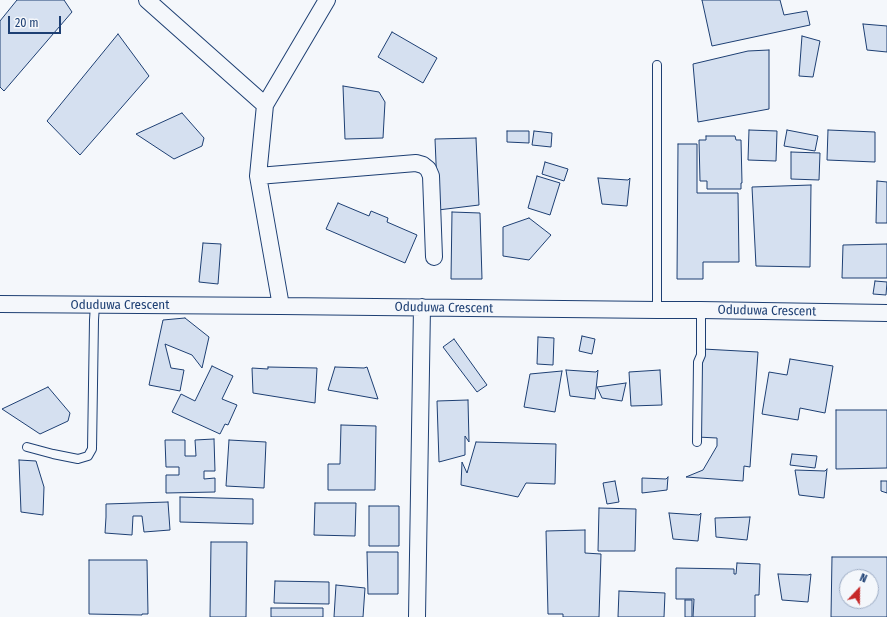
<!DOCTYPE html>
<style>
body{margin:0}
#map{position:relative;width:887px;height:617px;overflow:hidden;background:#f4f7fb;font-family:"Fira Sans Condensed",sans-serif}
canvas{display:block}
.north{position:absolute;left:839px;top:569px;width:40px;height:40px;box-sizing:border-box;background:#f4f7fb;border:1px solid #9eadc5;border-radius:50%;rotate:22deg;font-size:11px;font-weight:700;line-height:16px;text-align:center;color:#1d3f73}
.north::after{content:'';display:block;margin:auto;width:14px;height:18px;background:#c62828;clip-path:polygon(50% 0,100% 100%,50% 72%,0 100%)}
.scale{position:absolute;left:8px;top:16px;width:53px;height:18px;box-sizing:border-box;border:2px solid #1d3f73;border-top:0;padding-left:5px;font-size:12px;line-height:14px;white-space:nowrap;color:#1d3f73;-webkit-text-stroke:3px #f4f7fb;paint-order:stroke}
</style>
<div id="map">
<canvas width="887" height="617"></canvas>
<div class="north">N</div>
<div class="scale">20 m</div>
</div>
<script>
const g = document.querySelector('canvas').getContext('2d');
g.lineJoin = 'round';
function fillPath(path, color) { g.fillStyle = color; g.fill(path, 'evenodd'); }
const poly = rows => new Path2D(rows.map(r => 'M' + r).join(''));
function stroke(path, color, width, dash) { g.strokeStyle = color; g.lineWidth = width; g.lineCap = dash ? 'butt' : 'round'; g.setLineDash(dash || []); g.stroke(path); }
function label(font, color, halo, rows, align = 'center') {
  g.font = font + ' "Fira Sans Condensed",sans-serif'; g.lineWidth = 3; g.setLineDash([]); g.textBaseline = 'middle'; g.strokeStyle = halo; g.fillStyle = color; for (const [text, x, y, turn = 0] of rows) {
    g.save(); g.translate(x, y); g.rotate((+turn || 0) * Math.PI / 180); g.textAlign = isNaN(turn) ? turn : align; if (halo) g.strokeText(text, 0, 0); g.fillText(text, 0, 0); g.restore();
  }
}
const building = poly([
 [17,0,64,0,72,12,4,91,0,87,0,21,17,0],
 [702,0,780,0,784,15,807,11,810,25,712,46,702,0],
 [863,24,887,26,887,52,867,50,863,24],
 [392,32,437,58,423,83,378,57,392,32],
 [118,34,149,76,80,155,47,121,118,34],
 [802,36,820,41,813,77,799,76,802,36],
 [769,50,769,109,698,122,693,64,748,51,769,50],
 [343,86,379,92,385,102,383,138,345,139,343,86],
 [182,113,204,138,202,146,174,159,136,134,182,113],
 [749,130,777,131,776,161,748,160,749,130],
 [787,130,818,136,815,151,784,146,787,130],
 [828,130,875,132,875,162,827,160,828,130],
 [507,131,529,131,529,143,507,142,507,131],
 [534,131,552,133,551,147,532,145,534,131],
 [706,136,735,136,736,140,741,140,742,183,741,183,741,189,707,189,707,181,700,181,699,140,706,140,706,136],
 [476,138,479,205,438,210,435,139,476,138],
 [678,144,697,144,697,193,738,193,739,262,703,262,703,279,677,279,678,144],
 [791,152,820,153,819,180,791,179,791,152],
 [545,162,568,169,564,181,542,174,545,162],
 [537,176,560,183,550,215,528,208,537,176],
 [598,178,628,180,630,178,627,206,602,204,598,178],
 [877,181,887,182,887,223,876,223,877,181],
 [811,185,810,267,756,266,752,187,811,185],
 [338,203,369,216,371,211,388,218,387,222,417,235,405,263,326,229,338,203],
 [452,212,480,213,482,279,451,279,452,212],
 [529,218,551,235,529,260,503,256,503,227,529,218],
 [203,243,221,244,218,284,199,282,203,243],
 [887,244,887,278,842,278,843,245,887,244],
 [875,281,887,282,886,295,873,294,875,281],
 [185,318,209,337,202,368,192,355,165,344,171,368,184,370,180,391,149,385,163,320,185,318],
 [582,336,595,339,592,354,579,351,582,336],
 [538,337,554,338,553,365,537,364,538,337],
 [454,339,487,385,477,392,443,347,454,339],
 [703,349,758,352,750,467,744,466,743,481,686,477,703,470,717,446,717,438,697,437,703,349],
 [790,359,833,366,825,413,800,408,798,420,762,414,769,372,787,375,790,359],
 [212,366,233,376,222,399,237,405,228,425,225,424,220,434,172,412,181,394,195,401,212,366],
 [268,367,317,368,315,403,253,393,252,368,268,369,268,367],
 [335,367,364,368,367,367,378,399,328,390,335,367],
 [566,370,596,372,598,370,595,399,570,396,566,370],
 [660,370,662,405,631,406,629,372,660,370],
 [562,371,555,412,524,407,530,374,562,371],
 [626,383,622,401,602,398,597,387,626,383],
 [48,387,70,413,68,421,40,434,2,409,48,387],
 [468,400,469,442,465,436,465,455,439,462,437,401,468,400],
 [836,410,887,410,887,468,836,469,836,410],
 [341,425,376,426,375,490,328,490,328,464,340,464,341,425],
 [214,439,215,471,204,471,204,479,215,478,215,492,166,493,166,475,179,475,179,467,166,467,165,440,185,440,185,456,196,456,195,440,214,439],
 [229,440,266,442,264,488,226,486,229,440],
 [476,442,556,444,555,484,526,483,518,497,461,485,462,462,467,473,476,442],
 [792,454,817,456,815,468,790,465,792,454],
 [19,460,36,461,44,487,43,515,21,512,19,460],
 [827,469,824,498,799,495,795,470,825,471,827,469],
 [668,477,667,490,642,493,642,478,666,479,668,477],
 [615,481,619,502,607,504,603,483,615,481],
 [881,481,887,481,887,493,881,491,881,481],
 [180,497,253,499,253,524,180,522,180,497],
 [168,502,170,530,144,532,142,516,133,516,132,535,105,533,106,517,106,504,168,502],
 [315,503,356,503,355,536,314,535,315,503],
 [369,506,399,506,399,546,369,546,369,506],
 [599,508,636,509,635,551,598,551,599,508],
 [669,513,699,515,701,513,698,541,673,539,669,513],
 [750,517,747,540,716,537,715,518,750,517],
 [585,530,585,553,601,554,599,617,563,617,563,614,548,614,546,531,585,530],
 [211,542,247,542,246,617,210,617,211,542],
 [367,552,398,552,398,594,368,594,367,552],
 [832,557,887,557,887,617,831,617,832,557],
 [847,577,871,577,871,601,847,601,847,577],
 [89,560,147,560,148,614,142,614,142,615,89,614,89,560],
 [737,563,760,564,759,595,755,595,755,617,693,617,694,599,676,599,676,568,734,569,734,574,736,574,737,563],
 [778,574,808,575,811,574,808,602,782,600,778,574],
 [275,581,329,582,329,604,274,603,275,581],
 [336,585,365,588,363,617,334,617,336,585],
 [619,591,665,593,664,617,618,617,619,591],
 [685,600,692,600,692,617,685,617,685,600],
 [271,608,323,608,323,617,271,617,271,608]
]);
fillPath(building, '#d5e0f0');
stroke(building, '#1d3f73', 1);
const service = poly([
 [657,65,657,310],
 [697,442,698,362,701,355,701,310],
 [27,447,53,454,78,459,88,456,92,449,94,320,95,305]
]);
const minor = poly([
 [147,0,265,105],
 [258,176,416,163,423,165,428,169,431,176,434,257],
 [0,304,281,306,657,310,701,310,887,313],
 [281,306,258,176,265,105,327,0],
 [417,617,422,307]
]);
stroke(service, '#1d3f73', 10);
stroke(minor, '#1d3f73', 18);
stroke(service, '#f4f7fb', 8);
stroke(minor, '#f4f7fb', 16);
label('13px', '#1d3f73', '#f4f7fb', [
 ["Oduduwa Crescent",120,305],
 ["Oduduwa Crescent",444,308,1],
 ["Oduduwa Crescent",767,311,1]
]);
</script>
